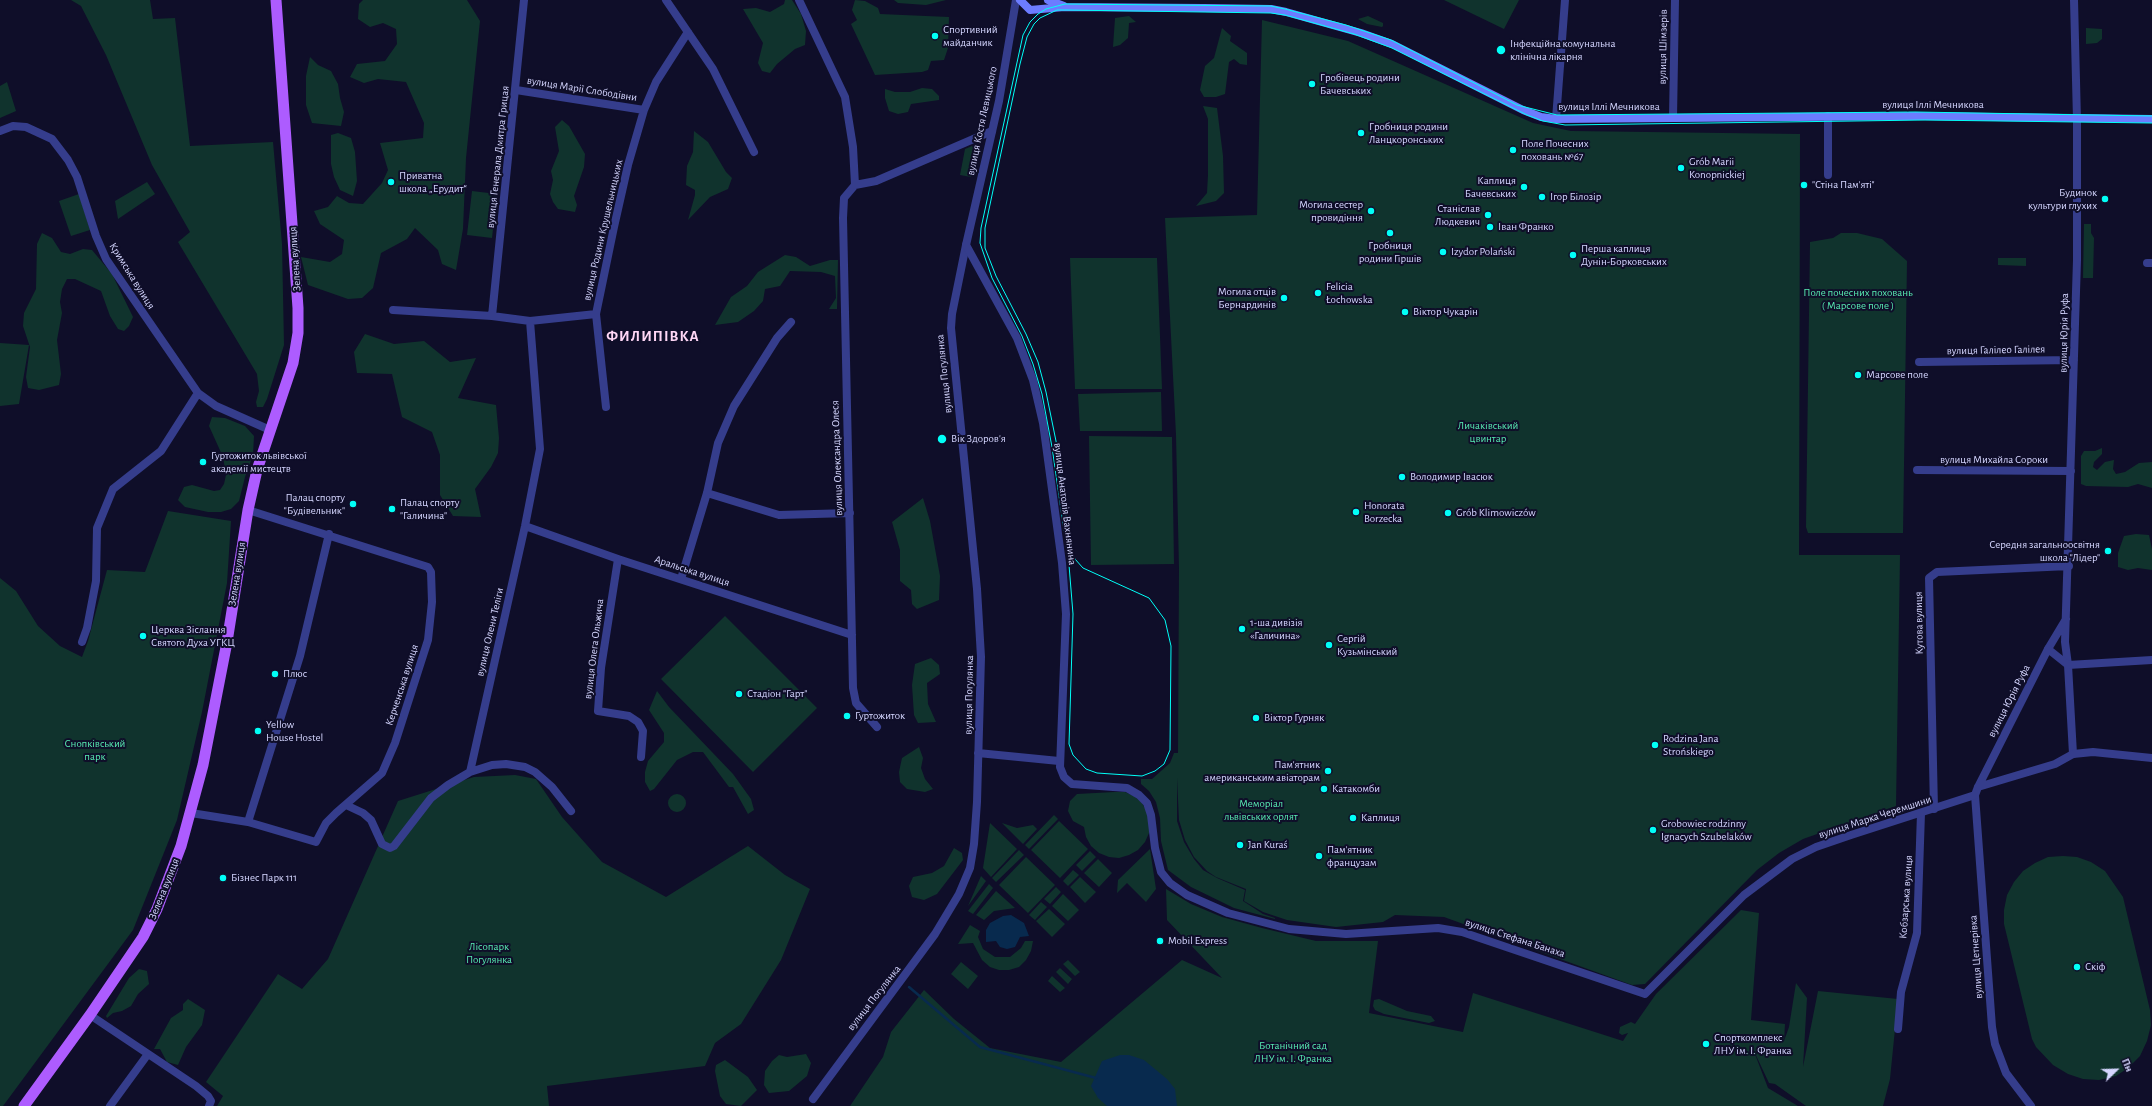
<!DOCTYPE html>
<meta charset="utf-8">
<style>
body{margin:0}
#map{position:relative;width:2152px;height:1106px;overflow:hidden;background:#0f0e29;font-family:"Alegreya Sans",sans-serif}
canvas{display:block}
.north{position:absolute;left:2096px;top:1050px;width:40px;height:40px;-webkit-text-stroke:3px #0f0e29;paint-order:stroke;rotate:67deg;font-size:11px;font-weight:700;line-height:16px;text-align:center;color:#d5d6ff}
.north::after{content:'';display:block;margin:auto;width:14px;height:18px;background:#d5d6ff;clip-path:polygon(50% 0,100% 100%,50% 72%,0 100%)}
</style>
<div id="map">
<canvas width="2152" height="1106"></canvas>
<div class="north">Пн</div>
</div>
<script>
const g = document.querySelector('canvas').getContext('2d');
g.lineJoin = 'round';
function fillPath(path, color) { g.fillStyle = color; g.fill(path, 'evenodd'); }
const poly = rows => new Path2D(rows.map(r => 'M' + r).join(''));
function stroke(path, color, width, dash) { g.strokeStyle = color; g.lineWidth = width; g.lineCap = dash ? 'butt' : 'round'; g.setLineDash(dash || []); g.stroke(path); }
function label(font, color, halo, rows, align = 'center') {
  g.font = font + ' "Alegreya Sans",sans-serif'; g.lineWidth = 4; g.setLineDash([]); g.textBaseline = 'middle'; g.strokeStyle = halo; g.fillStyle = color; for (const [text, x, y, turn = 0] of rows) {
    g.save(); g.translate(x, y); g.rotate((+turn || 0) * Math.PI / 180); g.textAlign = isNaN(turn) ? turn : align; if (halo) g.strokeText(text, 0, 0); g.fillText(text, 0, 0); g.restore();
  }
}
fillPath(poly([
 [71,0,150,0,153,19,175,18,190,146,273,142,282,244,284,345,267,399,263,407,257,407,256,402,259,391,257,374,178,242,190,232,152,165,106,55,81,6],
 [363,0,467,0,480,21,466,158,463,229,456,270,442,264,438,250,415,228,407,239,381,253,373,288,362,298,348,299,308,285,301,257,330,262,342,254,344,240,320,224,314,211,328,207,337,196,349,203,363,204,382,183,388,170,380,143,423,138,424,123,406,82,378,79,364,83,350,77,357,64,385,61,397,44,396,29,383,23,370,27,358,19,359,4],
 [785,0,792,0,801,14,806,31,805,45,795,49,777,64,770,73,762,71,758,63,763,43,743,9,756,8,770,12,784,4],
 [855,0,865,1,878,8,880,14,949,17,948,48,944,60,931,61,928,70,922,72,875,75,851,24,857,20,852,10],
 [894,0,946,0,926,5,898,3],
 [1444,0,1519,0,1504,29],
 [1129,16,1136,22,1129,23,1128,38,1120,45,1113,47,1115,18],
 [1368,16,1383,23,1383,26,1382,27,1367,24,1358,19],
 [1262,20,1348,41,1533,123,1571,131,1800,134,1799,555,1900,555,1896,806,1803,839,1779,853,1757,870,1645,984,1632,985,1444,917,1395,915,1383,922,1336,927,1287,920,1263,912,1244,901,1246,889,1216,877,1207,871,1194,857,1185,840,1179,820,1177,778,1177,821,1184,842,1194,859,1203,870,1217,878,1245,890,1243,901,1263,914,1275,918,1275,919,1234,908,1191,887,1168,870,1161,841,1160,818,1156,802,1149,791,1141,784,1141,779,1152,779,1170,763,1174,753,1178,753,1179,569,1176,435,1165,218,1257,215],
 [1222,28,1231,36,1230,41,1247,53,1247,65,1240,64,1234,59,1229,62,1225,94,1216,97,1204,97,1200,90,1205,66,1214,58],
 [2086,28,2102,29,2102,39,2097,43,2086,44],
 [310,57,318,65,331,71,338,84,340,98,344,112,341,126,312,123,306,105,306,76],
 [7,82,16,111,0,118,0,86],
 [922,88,932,89,939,96,939,100,911,104,908,112,898,114,889,111,885,98,885,89,895,92,910,92],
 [1203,106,1217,108,1223,156,1224,193,1216,201,1196,206,1207,193,1208,175,1208,119],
 [562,120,569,126,585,154,584,167,574,196,577,205,575,212,558,209,553,202,550,194,553,180,551,171,559,151,555,127],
 [694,131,708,142,726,172,732,178,728,189,710,197,688,220,695,195,695,190,686,185,687,166,693,152],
 [338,133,351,138,355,152,357,181,353,196,340,190,334,177,331,164,331,135],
 [972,146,977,150,971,177,960,175,965,149],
 [147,182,155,194,118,219,115,201],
 [472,191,497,194,492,238,467,235],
 [79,194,90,230,71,236,59,201],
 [2084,224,2091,224,2091,233,2094,238,2093,278,2083,278],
 [42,233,52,238,61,252,70,254,83,249,92,250,112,274,133,317,129,326,124,331,118,329,110,316,101,291,75,279,67,279,62,289,60,302,62,313,57,340,61,374,59,385,39,390,28,388,26,377,30,347,23,326,24,313,36,289,37,244],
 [1841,233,1857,233,1882,239,1907,261,1903,533,1808,533,1806,527,1810,242,1833,238],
 [785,255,796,257,810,266,830,260,838,260,837,309,829,309,836,298,835,276,821,272,790,271,780,286,765,289,763,301,754,311,738,322,715,325,731,297,747,286,758,272],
 [1070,258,1157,258,1162,389,1075,389],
 [1998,258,2026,258,2026,266,1998,265],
 [365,334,394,344,424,341,450,362,476,358,458,398,496,405,499,438,498,453,491,467,475,489,481,517,453,516,440,495,440,455,432,432,402,417,392,374,357,373,354,352],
 [0,343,29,345,19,404,0,406],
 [1161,392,1162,431,1080,431,1078,394],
 [212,417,225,418,245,426,254,436,253,455,245,477,239,501,231,509,221,512,208,512,185,507,178,500,184,487,192,485,214,491,220,490,224,484,226,475,223,457,209,426],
 [1089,436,1172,437,1174,564,1091,565],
 [2102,448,2102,454,2094,462,2093,467,2097,470,2105,462,2114,460,2113,469,2116,474,2125,472,2139,463,2152,462,2152,488,2138,484,2128,487,2086,486,2081,484,2081,456,2084,451,2095,451],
 [923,498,930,521,940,576,939,600,917,609,912,604,911,590,900,581,900,550,892,522],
 [168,511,231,521,227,583,202,712,177,820,133,930,3,1106,0,1106,0,578,16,591,38,626,60,646,82,657,88,641,107,570,145,572],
 [2136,534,2149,535,2152,549,2152,570,2138,568,2128,570,2118,567,2118,553,2124,536],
 [725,616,817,708,753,772,661,679],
 [931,658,939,665,940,674,927,683,928,704,936,722,918,723,914,715,912,685,915,664],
 [657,691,669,707,733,774,751,799,754,810,748,814,733,787,729,787,703,752,693,752,677,760,654,789,650,791,645,782,645,772,648,761,664,742,664,733,649,710],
 [919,747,923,758,921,768,925,779,933,789,925,792,907,789,900,782,899,772,902,758],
 [515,775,536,779,562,817,602,862,666,897,748,846,785,875,810,889,781,960,741,1024,715,1043,705,1066,547,1086,549,1106,217,1106,223,1096,206,1082,278,974,302,989,328,959,398,801,474,777],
 [1114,792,1125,792,1134,796,1142,803,1147,812,1150,822,1149,833,1145,842,1138,850,1129,855,1119,858,1109,857,1099,853,1091,846,1086,837,1084,827,1073,821,1068,811,1070,801,1077,794],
 '668 803a9 9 0 1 1 18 0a9 9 0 1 1-18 0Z',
 [1054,815,1058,819,1029,849,1025,845],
 [1059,821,1088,849,1060,878,1031,850],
 [990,823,1017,849,991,877,983,868],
 [1002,823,1017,828,1033,825,1037,829,1023,844],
 [954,848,962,853,963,860,937,894,924,900,912,897,909,886,913,877,932,873,944,866],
 [1150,849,1156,889,1146,902,1127,883,1117,893,1118,880],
 [1019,850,1024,855,996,882,992,878],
 [1090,851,1096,857,1082,871,1076,865],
 [2063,856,2077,857,2091,862,2105,871,2123,897,2150,1010,2151,1025,2147,1041,2140,1056,2128,1068,2116,1076,2099,1080,2083,1079,2068,1074,2053,1065,2036,1047,2032,1039,2004,924,2004,910,2007,895,2014,882,2023,871,2035,863,2048,857],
 [1026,857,1055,885,1028,913,999,885],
 [1098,859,1112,873,1099,887,1084,873],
 [1073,870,1079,875,1068,886,1063,881],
 [981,876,986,881,968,906],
 [1080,877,1096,892,1085,903,1070,887],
 [989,884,993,888,973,914,968,911],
 [1056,887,1061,892,1050,904,1044,899],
 [1166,889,1191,904,1222,917,1262,928,1316,941,1378,941,1369,1013,1463,1032,1473,993,1623,1041,1628,1033,1622,1035,1619,1033,1620,1027,1631,1022,1635,1024,1656,994,1741,910,1759,913,1751,1020,1785,1024,1784,1041,1789,1027,1796,983,1807,998,1803,1067,1818,991,1898,999,1890,1079,1883,1106,1806,1106,1775,1084,1769,1083,1753,1049,1768,1088,1798,1106,850,1106,883,1057,891,1032,924,990,954,1019,990,1048,1061,1062,1182,960,1222,978,1167,920],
 [996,891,1015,908,994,911,984,920,976,915],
 [1063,894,1079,910,1068,921,1052,906],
 [1041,902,1047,907,1035,920,1029,915],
 [1049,909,1065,924,1052,937,1036,921],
 [970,925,980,931,978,937,983,949,995,957,1010,957,1021,948,1025,941,1033,941,1031,951,1026,960,1019,967,1009,970,999,970,990,967,982,960,973,943,958,944],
 [1068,960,1080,972,1075,976,1063,964],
 [961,962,978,976,968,989,951,974],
 [1060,968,1072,979,1068,984,1056,972],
 [139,969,147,971,149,984,138,994,131,1006,122,1011,113,1013,107,1018,106,1016,129,978],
 [1052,976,1065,988,1060,992,1048,981],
 [188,999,205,1010,202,1025,186,1047,178,1065,167,1062,160,1049,154,1049,171,1018,183,1010,183,1004],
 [1379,999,1407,1011,1431,1016,1435,1021,1429,1023,1384,1014,1375,1010,1373,1006,1374,1000],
 [806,1054,811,1063,807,1076,789,1091,769,1093,764,1085,765,1071,772,1061,779,1055,787,1057],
 [725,1060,748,1077,757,1090,741,1106,726,1104,720,1096,715,1071,716,1065]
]), '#10332d');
fillPath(poly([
 [1011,915,1024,923,1029,936,1020,937,1015,947,1007,949,1000,947,996,941,986,942,986,930,990,923,1003,916],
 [1120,1055,1129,1055,1144,1060,1167,1079,1175,1089,1177,1106,1107,1106,1098,1098,1091,1086,1102,1061]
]), '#082a4e');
stroke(poly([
 [909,987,980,1047,1096,1078]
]), '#082a4e', 2.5);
stroke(poly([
 [666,0,713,69,754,152],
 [799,0,845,97,853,147,855,185,876,181,992,131],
 [516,90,644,110],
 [1828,116,1828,175],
 [1556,119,1565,0],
 [0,131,13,126,26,127,52,139,68,160,77,177,96,236,106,259,198,393,216,406,270,430],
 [855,185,844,198,843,218,853,688,856,703,877,727],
 [2147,263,2152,263],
 [393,310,492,316,530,321,596,314],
 [492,316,524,0],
 [1919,362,2074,360],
 [606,407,596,314,614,227,628,165,644,110,656,82,688,32],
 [1917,470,2071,471],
 [707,493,779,515,850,513],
 [525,526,618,559,852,635],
 [618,559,601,668,598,711,629,716,638,722,643,731,641,757],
 [681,579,707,493,718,443,734,406,777,338,791,322],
 [82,642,87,628,96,581,97,528,113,489,161,451,198,393],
 [2048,649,2066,619],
 [978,753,1059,761],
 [2073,754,2068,665,2065,642,2077,260,2077,120,2074,0],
 [470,772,525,526,540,449,530,321],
 [1975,795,1992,1027,1995,1044,2006,1073,2031,1106],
 [346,805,363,813,371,820,382,844,390,848,394,846,431,798,448,785,470,772,492,765,506,764,525,767,535,772,552,787,571,811],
 [1934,809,1929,578,1937,572,2069,566],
 [191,813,248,822,316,842,326,823,336,813,382,773,395,743,428,640,432,602,431,572,428,567,248,510],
 [248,822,300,656,329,534],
 [90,1015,196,1086,208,1096,211,1101,209,1106],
 [1898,1029,1901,992,1917,933,1921,813],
 [813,1099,935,934,959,894,970,868,974,844,977,802,981,657,977,589,951,328,952,314,966,245],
 [110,1106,148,1054]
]), '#353d8c', 8);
stroke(poly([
 [1016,0,999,101,966,245,1017,338,1033,380,1043,423,1062,563,1066,614,1060,767,1064,777,1072,784,1127,788,1139,795,1147,803,1151,815,1155,848,1161,872,1170,883,1187,895,1228,913,1289,929,1346,934,1438,928,1462,932,1645,994,1744,895,1792,859,1816,847,1851,835,1975,795,1978,787,2048,649,2068,665,2152,660],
 [1673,118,1675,0],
 [1978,787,2055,764,2073,754,2093,752,2152,758]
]), '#353d8c', 8);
stroke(poly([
 [1020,0,1030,10,1064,7,1204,8,1271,9,1286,12,1361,33,1392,44,1523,110,1541,117,1556,119,1916,116,2152,119],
 [1048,0,1064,6]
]), '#6c7cff', 8);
stroke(poly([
 [24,1106,90,1015,143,937,157,909,181,846,203,765,227,642,248,510,257,470,293,363,298,333,298,308,276,0]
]), '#ad5cff', 11);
stroke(poly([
 [2152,116,1915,112,1557,115,1517,105,1391,40,1346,25,1285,9,1271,6,1065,4,1046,9,1038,14,1030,22,1023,35,981,228,980,243,992,278,1022,336,1033,364,1042,394,1052,447,1069,565,1073,614,1069,744,1073,755,1086,769,1097,773,1142,776,1155,771,1164,764,1170,750,1171,646,1165,620,1149,598,1083,568,1075,559,1070,546,1057,446,1046,392,1038,362,1026,334,996,276,985,248,985,228,1020,64,1027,37,1034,24,1040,18,1057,10,1066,10,1271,13,1285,15,1354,34,1392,48,1527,115,1543,121,1565,125,1925,120,2152,123]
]), '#01fff7', 1);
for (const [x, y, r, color] of [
 [935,36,4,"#01fff7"],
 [1501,50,5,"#01fff7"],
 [1312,84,4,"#01fff7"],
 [1361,133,4,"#01fff7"],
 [1513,150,4,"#01fff7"],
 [1681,168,4,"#01fff7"],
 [391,182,4,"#01fff7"],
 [1804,185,4,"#01fff7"],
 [1524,187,4,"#01fff7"],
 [1542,197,4,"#01fff7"],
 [2105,199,4,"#01fff7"],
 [1371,211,4,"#01fff7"],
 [1488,215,4,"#01fff7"],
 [1490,227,4,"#01fff7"],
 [1390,233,4,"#01fff7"],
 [1443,252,4,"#01fff7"],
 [1573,255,4,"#01fff7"],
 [1318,293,4,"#01fff7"],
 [1284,298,4,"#01fff7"],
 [1405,312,4,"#01fff7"],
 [1858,375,4,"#01fff7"],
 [942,439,5,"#01fff7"],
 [203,462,4,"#01fff7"],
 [1402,477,4,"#01fff7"],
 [353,504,4,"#01fff7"],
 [392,509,4,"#01fff7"],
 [1356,512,4,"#01fff7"],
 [1448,513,4,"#01fff7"],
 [2108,551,4,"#01fff7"],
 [1242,629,4,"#01fff7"],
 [143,636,4,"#01fff7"],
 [1329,645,4,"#01fff7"],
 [275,674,4,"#01fff7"],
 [739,694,4,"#01fff7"],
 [847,716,4,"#01fff7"],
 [1256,718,4,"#01fff7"],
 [258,731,4,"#01fff7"],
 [1655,745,4,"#01fff7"],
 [1328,771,4,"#01fff7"],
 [1324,789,4,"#01fff7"],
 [1353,818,4,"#01fff7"],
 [1653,830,4,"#01fff7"],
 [1240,845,4,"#01fff7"],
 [1319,856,4,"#01fff7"],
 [223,878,4,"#01fff7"],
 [1160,941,4,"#01fff7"],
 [2077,967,4,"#01fff7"],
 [1706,1044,4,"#01fff7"]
]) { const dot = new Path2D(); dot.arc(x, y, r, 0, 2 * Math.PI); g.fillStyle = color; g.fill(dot); stroke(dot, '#0f0e29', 1.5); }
label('11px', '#d5d6ff', '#0f0e29', [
 ["Спортивний",943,30],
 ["майданчик",943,43],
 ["Інфекційна комунальна",1510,44],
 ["клінічна лікарня",1510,57],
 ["Гробівець родини",1320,78],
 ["Бачевських",1320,91],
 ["Гробниця родини",1369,127],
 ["Ланцкоронських",1369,140],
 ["Поле Почесних",1521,144],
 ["поховань №67",1521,157],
 ["Grób Marii",1689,162],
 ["Konopnickiej",1689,175],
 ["Приватна",399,176],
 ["школа „Ерудит“",399,189],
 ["Каплиця",1516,181,"right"],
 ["Бачевських",1516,194,"right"],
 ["\"Стіна Пам'яті\"",1812,185],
 ["Будинок",2097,193,"right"],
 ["культури глухих",2097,206,"right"],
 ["Ігор Білозір",1550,197],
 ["Могила сестер",1363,205,"right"],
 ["провидіння",1363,218,"right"],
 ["Станіслав",1480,209,"right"],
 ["Людкевич",1480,222,"right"],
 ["Іван Франко",1498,227],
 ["Гробниця",1390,246,"center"],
 ["родини Гіршів",1390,259,"center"],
 ["Перша каплиця",1581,249],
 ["Дунін-Борковських",1581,262],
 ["Izydor Polański",1451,252],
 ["Felicia",1326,287],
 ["Łochowska",1326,300],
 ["Могила отців",1276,292,"right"],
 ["Бернардинів",1276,305,"right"],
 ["Віктор Чукарін",1413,312],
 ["Марсове поле",1866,375],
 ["Вік Здоров'я",951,439],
 ["Гуртожиток львівської",211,456],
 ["академії мистецтв",211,469],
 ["Володимир Івасюк",1410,477],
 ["Палац спорту",345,498,"right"],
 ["\"Будівельник\"",345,511,"right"],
 ["Палац спорту",400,503],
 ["\"Галичина\"",400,516],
 ["Honorata",1364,506],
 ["Borzecka",1364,519],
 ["Grób Klimowiczów",1456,513],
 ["Середня загальноосвітня",2100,545,"right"],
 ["школа \"Лідер\"",2100,558,"right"],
 ["1-ша дивізія",1250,623],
 ["«Галичина»",1250,636],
 ["Церква Зіслання",151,630],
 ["Святого Духа УГКЦ",151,643],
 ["Сергій",1337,639],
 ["Кузьмінський",1337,652],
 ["Плюс",283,674],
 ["Стадіон \"Гарт\"",747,694],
 ["Гуртожиток",855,716],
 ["Віктор Гурняк",1264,718],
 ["Yellow",266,725],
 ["House Hostel",266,738],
 ["Rodzina Jana",1663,739],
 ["Strońskiego",1663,752],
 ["Пам'ятник",1320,765,"right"],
 ["американським авіаторам",1320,778,"right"],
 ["Катакомби",1332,789],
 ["Каплиця",1361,818],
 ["Grobowiec rodzinny",1661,824],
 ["Ignacych Szubelaków",1661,837],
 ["Jan Kuraś",1248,845],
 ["Пам'ятник",1327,850],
 ["французам",1327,863],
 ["Бізнес Парк 111",231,878],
 ["Mobil Express",1168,941],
 ["Скіф",2085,967],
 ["Спорткомплекс",1714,1038],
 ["ЛНУ ім. І. Франка",1714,1051]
], 'left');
label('11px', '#d5d6ff', '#0f0e29', [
 ["вулиця Шімзерів",1663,47,-89],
 ["вулиця Марії Слободівни",582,89,9],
 ["вулиця Іллі Мечникова",1933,105],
 ["вулиця Іллі Мечникова",1609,107],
 ["вулиця Костя Левицького",982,121,-78],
 ["вулиця Генерала Дмитра Грицая",498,157,-84],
 ["вулиця Родини Крушельницьких",603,230,-77],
 ["Зелена вулиця",295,259,-94],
 ["Кримська вулиця",132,276,58],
 ["вулиця Юрія Руфа",2064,333,-89],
 ["вулиця Галілео Галілея",1996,350,-1],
 ["вулиця Погулянка",944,374,-96],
 ["вулиця Олександра Олеся",837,458,-92],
 ["вулиця Михайла Сороки",1994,460],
 ["вулиця Анатолія Вахнянина",1065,504,83],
 ["Аральська вулиця",692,571,18],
 ["Зелена вулиця",237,574,-81],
 ["Кутова вулиця",1919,623,-91],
 ["вулиця Олени Теліги",490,632,-77],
 ["вулиця Олега Ольжича",594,649,-83],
 ["Керченська вулиця",402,685,-72],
 ["вулиця Погулянка",969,695,-89],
 ["вулиця Юрія Руфа",2009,701,-63],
 ["вулиця Марка Черемшини",1875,817,-18],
 ["Зелена вулиця",164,889,-68],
 ["Кобзарська вулиця",1906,897,-86],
 ["вулиця Стефана Банаха",1515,938,18],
 ["вулиця Цетнерівка",1976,957,-94],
 ["вулиця Погулянка",874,998,-52]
]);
label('11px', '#57eab1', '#0f0e29', [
 ["Поле почесних поховань",1858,293],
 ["( Марсове поле )",1858,306],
 ["Личаківський",1488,426],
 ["цвинтар",1488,439],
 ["Снопківський",95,744],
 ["парк",95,757],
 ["Меморіал",1261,804],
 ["львівських орлят",1261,817],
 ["Лісопарк",489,947],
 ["Погулянка",489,960],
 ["Ботанічний сад",1293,1046],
 ["ЛНУ ім. І. Франка",1293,1059]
]);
g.letterSpacing = '1px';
label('bold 15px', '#ffd7f6', '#0f0e29', [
 ["ФИЛИПІВКА",653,336]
]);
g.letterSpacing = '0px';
</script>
